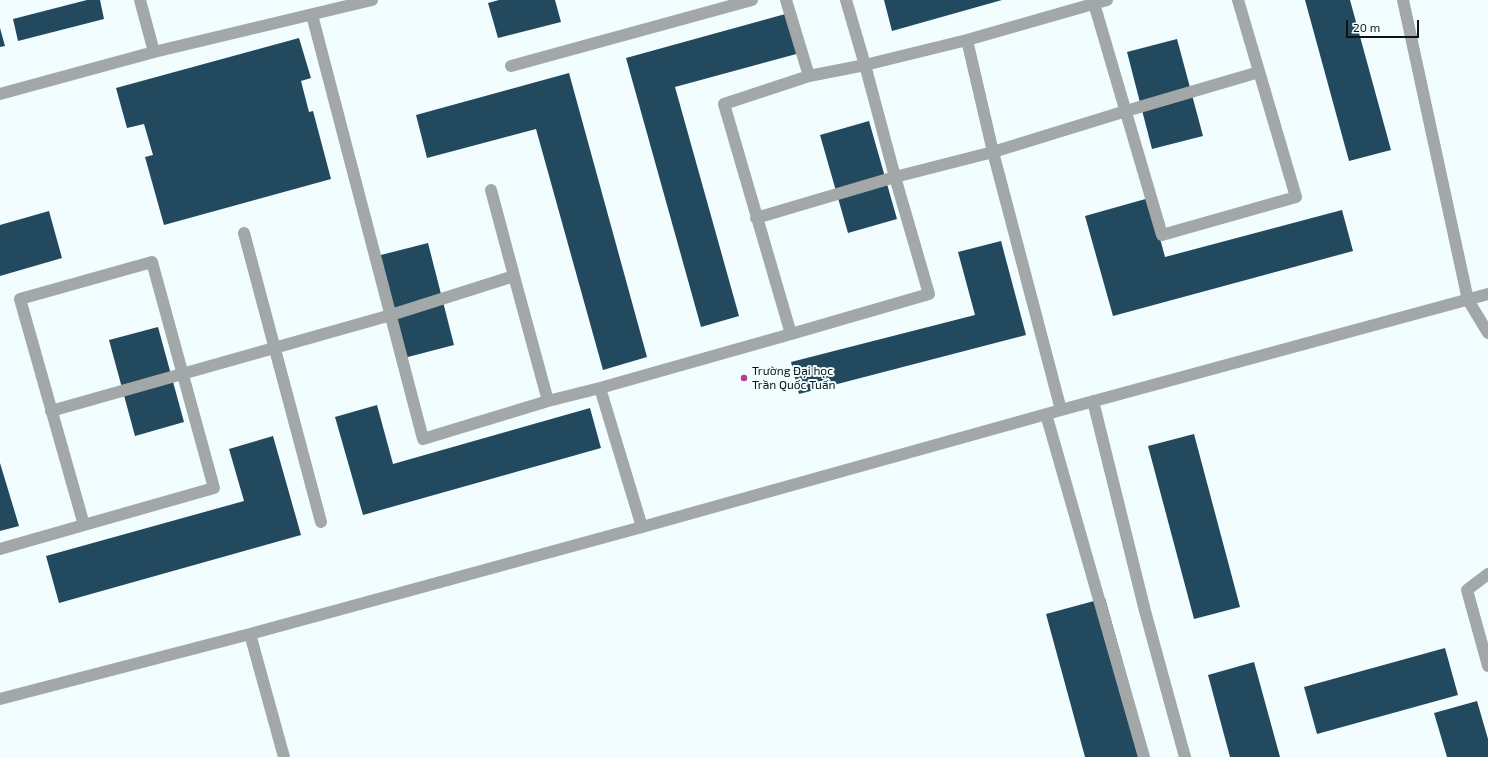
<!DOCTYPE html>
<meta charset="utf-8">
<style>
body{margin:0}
#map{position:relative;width:1488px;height:757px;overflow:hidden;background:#f1fdff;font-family:"Exo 2",sans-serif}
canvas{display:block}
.scale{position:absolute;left:1346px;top:20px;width:73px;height:18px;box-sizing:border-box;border:2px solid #0f1314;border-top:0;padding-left:5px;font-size:12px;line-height:14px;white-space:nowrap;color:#0f1314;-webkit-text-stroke:3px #f1fdff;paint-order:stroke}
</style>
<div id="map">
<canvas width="1488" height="757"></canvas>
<div class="scale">20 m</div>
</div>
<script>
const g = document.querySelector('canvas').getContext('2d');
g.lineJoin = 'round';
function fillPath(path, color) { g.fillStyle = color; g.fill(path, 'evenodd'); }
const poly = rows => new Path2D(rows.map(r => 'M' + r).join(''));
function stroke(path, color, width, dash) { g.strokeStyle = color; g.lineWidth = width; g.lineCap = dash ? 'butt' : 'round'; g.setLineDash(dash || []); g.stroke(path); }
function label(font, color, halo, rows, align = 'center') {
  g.font = font + ' "Exo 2",sans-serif'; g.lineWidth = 4; g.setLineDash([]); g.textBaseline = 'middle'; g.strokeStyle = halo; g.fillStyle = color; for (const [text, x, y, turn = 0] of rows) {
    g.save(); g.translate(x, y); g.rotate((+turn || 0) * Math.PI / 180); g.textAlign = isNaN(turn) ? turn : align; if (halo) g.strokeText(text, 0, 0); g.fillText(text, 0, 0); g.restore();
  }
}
fillPath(poly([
 [87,0,100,0,104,19,18,41,13,19],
 [499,0,555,0,561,22,498,38,488,3],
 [884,0,1002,0,892,31],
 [1305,0,1350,0,1391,150,1349,161],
 [789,13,800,53,675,87,739,316,701,327,626,58],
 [0,28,5,46,0,47],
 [299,38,311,78,301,81,309,112,313,111,331,179,164,225,145,157,153,155,144,124,127,128,116,88],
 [1177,39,1203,136,1152,149,1127,52],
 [569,73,647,357,603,370,536,129,427,158,416,115],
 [869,121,897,219,848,233,820,135],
 [1149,198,1165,257,1342,210,1353,251,1113,316,1085,216],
 [49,211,62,258,0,276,0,225],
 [1001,241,1026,335,799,394,791,362,975,315,958,252],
 [428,243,454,345,404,358,377,256],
 [158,327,184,422,135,436,109,340],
 [377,405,393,464,590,408,601,448,363,515,335,417],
 [1194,434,1240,607,1194,619,1148,446],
 [273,436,301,535,59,603,46,556,244,501,229,449],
 [0,463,19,526,0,531],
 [1105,598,1149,757,1085,757,1046,614],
 [1445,648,1458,695,1317,734,1304,687],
 [1254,662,1280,757,1230,757,1208,675],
 [1477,701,1488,739,1488,757,1447,757,1434,713]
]), '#23495e');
stroke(poly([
 [140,0,154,52],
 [786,0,809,76],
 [846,0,865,65,895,177,929,294,791,334,724,104,809,76,865,65,967,40,1107,0],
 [1093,0,1162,235,1296,197,1238,0],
 [1403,0,1468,300,1488,333],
 [312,15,423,439,548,401,600,388,642,527],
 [967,40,993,152,1061,410],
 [511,66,752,0],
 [0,94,154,52,372,0],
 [491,190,514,276],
 [756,218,895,177,993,152,1126,111,1259,72],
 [244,233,321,522],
 [152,262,214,488,84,525,20,299,152,262],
 [600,388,791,334],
 [1093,401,1145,611,1185,757],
 [51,411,391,315,514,276,548,401],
 [1046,414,1144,757],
 [0,549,84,525],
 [1488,574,1467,590,1488,666],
 [250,634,284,757],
 [0,699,250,634,642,527,1061,410,1488,294]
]), '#a2a8a7', 12);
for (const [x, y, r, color] of [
 [744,378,4,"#b63f94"]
]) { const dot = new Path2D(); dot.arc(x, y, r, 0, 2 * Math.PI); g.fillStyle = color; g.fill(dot); stroke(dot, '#f1fdff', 1.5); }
label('12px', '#0f1314', '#f1fdff', [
 ["Trường Đại học",752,371],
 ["Trần Quốc Tuấn",752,385]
], 'left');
</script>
